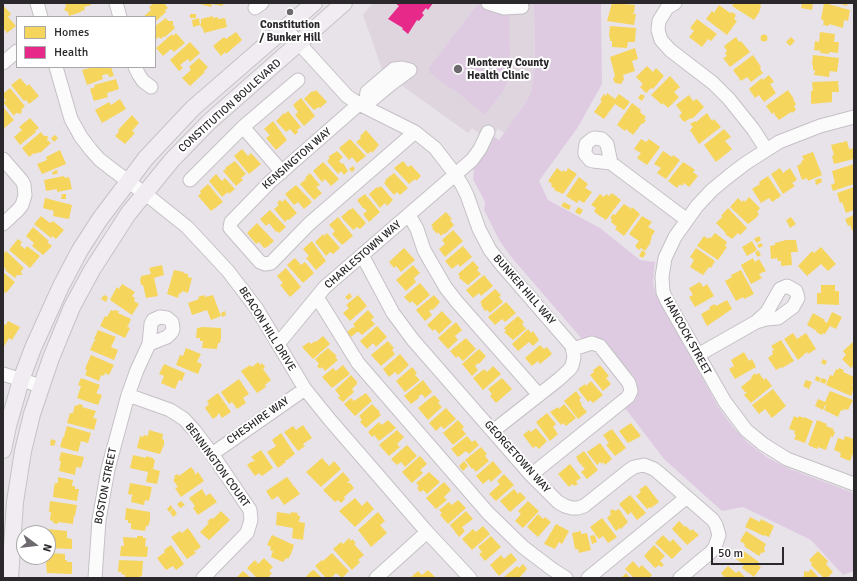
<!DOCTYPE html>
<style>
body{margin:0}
#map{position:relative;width:857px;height:581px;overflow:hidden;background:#e8e3e9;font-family:Signika,sans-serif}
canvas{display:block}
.frame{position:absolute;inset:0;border:4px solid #2b282b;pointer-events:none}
.legend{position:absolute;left:16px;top:16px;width:140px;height:52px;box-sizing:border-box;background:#fff;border:1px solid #aaa9aa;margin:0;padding:5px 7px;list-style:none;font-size:12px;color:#2b282b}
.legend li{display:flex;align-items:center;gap:8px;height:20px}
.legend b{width:20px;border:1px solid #aaa9aa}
.north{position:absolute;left:16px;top:525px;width:40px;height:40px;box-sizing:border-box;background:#fff;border:1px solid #aaa9aa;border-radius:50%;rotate:105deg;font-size:11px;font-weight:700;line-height:16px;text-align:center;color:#2b282b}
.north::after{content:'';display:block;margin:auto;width:14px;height:18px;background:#6d696e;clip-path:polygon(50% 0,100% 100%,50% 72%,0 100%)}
.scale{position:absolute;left:711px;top:547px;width:73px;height:18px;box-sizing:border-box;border:2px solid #2b282b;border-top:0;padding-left:5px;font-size:12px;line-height:14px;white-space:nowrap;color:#2b282b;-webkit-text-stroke:3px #fff;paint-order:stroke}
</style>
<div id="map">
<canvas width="857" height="581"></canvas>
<div class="frame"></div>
<ul class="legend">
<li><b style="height:11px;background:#f6d55c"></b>Homes</li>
<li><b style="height:11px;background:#e7298a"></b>Health</li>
</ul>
<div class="north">N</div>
<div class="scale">50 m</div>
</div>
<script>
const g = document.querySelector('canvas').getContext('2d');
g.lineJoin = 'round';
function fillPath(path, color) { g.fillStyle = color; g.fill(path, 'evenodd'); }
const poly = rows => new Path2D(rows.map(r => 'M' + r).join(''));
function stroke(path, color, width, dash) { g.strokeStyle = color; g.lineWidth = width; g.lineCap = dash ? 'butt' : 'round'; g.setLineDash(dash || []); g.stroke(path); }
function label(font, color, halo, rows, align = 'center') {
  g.font = font + ' Signika,sans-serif'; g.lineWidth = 4; g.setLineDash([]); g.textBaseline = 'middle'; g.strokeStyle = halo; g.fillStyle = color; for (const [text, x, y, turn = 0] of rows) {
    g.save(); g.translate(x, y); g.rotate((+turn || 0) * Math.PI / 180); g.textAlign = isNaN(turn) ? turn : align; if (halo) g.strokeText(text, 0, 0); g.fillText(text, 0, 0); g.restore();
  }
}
fillPath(poly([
 [373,3,534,3,535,66,531,92,526,102,504,133,498,129,489,141,472,128,468,133,383,72,363,15]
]), '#ded5df');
fillPath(poly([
 [534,3,601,3,602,84,578,127,539,181,548,200,600,228,640,260,655,262,653,281,655,291,662,306,719,408,733,427,747,442,768,458,790,469,854,493,854,571,843,575,811,540,743,507,722,511,664,459,625,408,635,399,637,393,637,383,634,377,603,342,592,337,582,339,512,258,499,240,484,210,485,202,473,179,474,171,472,168,493,136,499,140,526,102,531,92,535,66],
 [478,4,494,13,509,15,510,62,509,78,503,91,485,115,452,88,451,89,429,72,430,70,428,69]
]), '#decbe2');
fillPath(poly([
 [65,3,91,3,91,5,84,7,85,10,81,11,81,12,69,16,68,12,64,10,66,6],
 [154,3,164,3,168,8,165,10,166,12,155,22,155,17,143,17,151,10,149,7],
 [196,3,223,3,223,6,212,4,211,7],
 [612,3,635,5,634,13,632,14,636,14,634,25,607,21],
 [734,3,762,3,760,6,761,7,759,11,760,11,754,20,732,6],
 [802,3,813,3,812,10,801,8],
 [824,3,850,10,848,21,844,20,843,28,829,24,829,26,823,25,824,21,821,19],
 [837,3,848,3,847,6],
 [3,5,11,14,8,17,16,26,7,33,3,28],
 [719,5,730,13,732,12,736,15,734,19,737,21,727,35,706,19,712,11,715,13,715,11],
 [190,14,196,14,196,18,190,18],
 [213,16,213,18,218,17,218,19,225,18,227,27,204,33,203,29,200,25,193,27,192,20,199,18,200,25,201,23,201,19],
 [166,18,168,21,173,21,173,25,175,28,165,37,164,36,161,39,159,37,155,40,155,26],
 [697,19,717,34,711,41,708,39,702,47,689,37,694,31,690,28],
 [610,26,636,28,635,42,628,42,627,48,612,47,612,41,610,41,610,37,609,37],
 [236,32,242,40,226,54,225,52,221,56,213,46,224,37,226,39],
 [820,32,835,34,834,42,839,42,838,53,829,52,829,54,820,53,821,51,814,50,815,41,819,42],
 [176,33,185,43,174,52,171,49,163,56,156,48,172,34,173,36],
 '760.5 38a3.5 3.5 0 1 1 7 0a3.5 3.5 0 1 1-7 0Z',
 [736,37,739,42,741,41,750,52,730,67,723,58,727,56,725,53,727,51,724,46],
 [791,37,795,41,790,46,786,42],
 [190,42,200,53,190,62,188,59,180,65,183,68,179,71,170,60],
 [635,48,638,59,632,61,635,71,623,75,624,79,621,84,615,83,613,79,615,76,610,57],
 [753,55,761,67,760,69,763,73,751,82,747,77,741,81,733,70],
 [813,55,839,58,837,72,830,71,829,77,814,75,815,70,813,70,813,65,812,65],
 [199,58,208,67,204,71,205,72,190,86,182,78,191,70,189,67],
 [647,66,653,72,656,68,664,76,653,89,651,88,646,93,640,87,643,84,636,77],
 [94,67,111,67,114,76,109,77,108,74,102,75,103,79,87,85,82,70],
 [769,75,774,82,770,84,776,93,764,102,759,95,755,98,749,89,762,78,763,80],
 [670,76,680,87,674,92,679,97,668,108,663,103,662,105,659,102,651,95],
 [20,78,27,86,29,84,39,96,29,104,26,100,24,101,11,85],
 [116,79,119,89,107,93,108,97,94,101,90,89,95,87,94,85],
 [838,81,839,92,832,92,832,102,811,104,811,91,813,91,812,82],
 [10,88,25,106,22,109,21,114,16,113,14,116,3,102,6,100,3,97,3,94],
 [316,90,327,102,320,108,319,107,314,110,304,99,312,91,313,92],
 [788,90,794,99,793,99,796,104,794,106,796,110,792,113,791,112,779,120,774,114,775,112,772,114,766,106],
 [607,93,615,99,619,94,630,102,624,110,615,104,604,119,594,112,602,101,600,100,604,94,606,96],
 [641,94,645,96,642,101,638,98],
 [689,95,693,101,697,99,704,107,692,119,691,118,684,122,679,116,682,113,676,105],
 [301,98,315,116,304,126,295,115,298,112,293,105],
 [120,99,126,109,102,123,95,110,109,102,111,105],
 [632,103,641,110,640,112,646,117,644,119,646,120,643,124,642,123,633,135,627,130,627,128,625,131,617,125],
 [3,107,14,120,3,129],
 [288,111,301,127,297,130,298,132,295,135,290,129,286,132,276,121,284,113,285,114],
 [707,113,712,121,714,119,721,127,699,144,690,130,693,127,690,124,695,121,696,122],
 [132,115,139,123,132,131,135,133,125,144,115,136,119,132,118,130],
 [30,118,39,128,35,131,36,132,20,145,14,137,22,130,19,127],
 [273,121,287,140,276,150,266,138,270,135,264,129],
 [724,129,731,137,725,141,732,149,716,162,704,145],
 [366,130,379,145,372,153,371,151,368,154,356,142,361,138,360,136],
 [41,132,44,136,48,136,47,140,51,143,40,153,39,152,35,154,34,153,29,157,22,148],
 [55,135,58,138,54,142,51,138],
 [350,139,366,156,357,163,352,157,349,160,339,148],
 [641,139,646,142,649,139,660,147,647,165,637,158,641,153,634,149],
 [847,141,849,149,854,148,854,159,834,164,832,156,834,155,831,145],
 [242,149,248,156,251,153,261,164,249,174,234,156],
 [60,150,66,164,42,174,37,164,47,160,46,157],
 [337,151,343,157,339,161,342,164,343,163,348,171,344,175,341,171,338,174,327,161,330,158,328,157],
 [663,151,672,157,673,155,680,160,666,179,657,173,661,168,654,164],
 [813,152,822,175,808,181,807,178,802,180,797,166,802,163,801,161,804,160,802,156],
 [235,161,246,174,241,178,243,180,236,186,223,171,226,169,225,168],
 [403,161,408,167,411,165,421,176,416,181,415,179,409,184,394,168],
 [323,162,339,179,331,186,325,179,322,182,313,171],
 [683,162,691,167,695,170,693,172,698,176,689,187,684,183,682,186,680,184,677,188,668,181],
 [854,164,854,184,833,191,831,185,835,183,832,171],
 [353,166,355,169,352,172,349,169],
 [557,168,562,172,563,170,566,172,568,168,577,174,563,194,554,190,555,189,551,186,552,184,548,181],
 [780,168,783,173,790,168,797,180,792,183,795,186,783,194,771,174],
 [57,170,58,173,53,175,52,172],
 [310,173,320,185,316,187,322,193,314,200,300,184,306,179,305,178],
 [394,173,408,188,400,195,397,192,394,195,384,183,386,181,385,180],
 [216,174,222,181,225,178,235,189,229,194,228,192,222,197,209,181],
 [64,176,65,178,69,177,72,189,57,192,57,189,46,191,44,180],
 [768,176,781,196,772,202,769,198,761,203,752,189,760,184,760,185,759,182],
 [579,177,588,184,585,188,592,192,584,203,579,200,577,203,566,196],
 [821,178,822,182,816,185,815,180],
 [208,184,223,202,211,211,198,196,201,193,200,191],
 [296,185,312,202,304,209,298,202,294,205,285,194],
 [381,186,393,200,387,206,385,203,380,208,369,194,377,187,378,188],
 [854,187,854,210,846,213,842,202,840,203,837,193],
 [612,193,621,200,606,220,597,214,594,211,596,208,591,205,600,194,604,197,606,194,609,196],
 [62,194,66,194,66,199,61,199],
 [365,194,380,212,369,222,363,214,367,211,364,208,363,208,357,200],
 [749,197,760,208,757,212,759,214,756,218,748,224,730,207,738,198,742,202,744,200,745,202],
 [45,198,72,205,69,219,53,216,54,211,43,208],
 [285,199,297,213,289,220,288,219,285,222,274,209,279,205,277,203,280,200,282,202],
 [564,202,571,206,569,210,561,206],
 [624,204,630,208,630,210,632,207,640,214,624,236,615,229,617,227,611,222,612,219,610,218,613,214,615,215],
 [578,207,583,210,580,215,575,212],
 [353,208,366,223,360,229,357,227,353,230,341,217,350,209,350,210],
 [728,208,747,228,740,235,738,233,732,239,725,234,726,233,716,223,721,218,723,218,721,216],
 [270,210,286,227,279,233,277,231,276,232,269,223,266,226,260,219],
 [446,212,452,219,450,220,454,225,445,234,444,233,441,236,438,232,437,234,432,228,433,227,431,225],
 [854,215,854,234,850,225,848,226,845,219],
 [41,216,50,223,53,221,64,230,56,239,52,236,51,238,34,224],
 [642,216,652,222,648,227,655,231,651,237,652,238,650,241,651,242,645,251,641,248,639,250,635,246,639,241,629,234],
 [338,217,353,236,342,245,332,234,335,231,329,225],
 [791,217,796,224,790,228,786,220],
 [257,223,274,241,267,247,264,248,259,242,256,244,247,233],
 [33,227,49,241,47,242,52,246,43,255,32,246,34,243,26,236],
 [453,230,463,241,445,257,439,249,445,244,442,240],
 [327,233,340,248,333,254,330,252,326,256,315,242,323,234,324,236],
 [715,233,727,242,725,246,727,247,718,260,697,246,704,236,708,239,709,237,711,238],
 [759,236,761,240,757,243,754,239],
 [18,239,22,242,20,245,25,249,27,246,40,256,30,268,9,250],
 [786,240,796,240,798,252,791,252,792,265,781,266,781,261,778,261,777,258,771,259,770,246,775,245,775,243],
 [312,241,326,261,316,270,306,258,309,256,303,249],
 [752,241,757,250,747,256,742,247],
 [761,243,763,246,759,248,757,245],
 [463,246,472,257,460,267,458,264,452,269,445,261],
 [821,247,836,264,828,271,821,264,807,276,798,266,812,251,814,253],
 [404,248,415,260,401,272,396,266,394,268,389,262],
 [696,248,715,261,711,268,709,267,703,275,690,267,694,260,690,257],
 [642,250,646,253,643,258,639,256],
 [758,250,761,255,758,257,755,253],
 [6,251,24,268,21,271,22,275,17,275,15,278,5,270,6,269,3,266,3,254],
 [295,258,301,265,305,262,314,273,303,283,287,265],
 [753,258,755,262,759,259,766,271,759,274,762,278,751,284,741,265],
 [473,261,479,268,477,270,481,274,468,285,459,278,460,277,458,274],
 [162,265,164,275,154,278,158,296,146,298,143,285,141,285,140,279,141,278,141,276,151,274,149,268],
 [413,265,420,273,414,278,416,282,406,291,396,280],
 [286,268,301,287,290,297,280,285,283,283,277,276],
 [174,270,184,272,183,273,188,274,188,277,192,278,188,293,182,291,181,294,179,293,178,298,167,294],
 [741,270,754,294,744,299,743,297,736,301,725,281,732,277,731,275],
 [3,272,15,282,6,293,3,291],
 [484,275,493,286,481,296,479,293,473,298,466,290],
 [700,282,703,287,707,284,714,296,695,307,689,297,693,295,689,288],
 [420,283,430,295,417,306,412,301,410,303,404,297],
 [122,284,135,292,132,296,135,298,134,301,139,304,132,315,110,300,114,292,117,287,119,289],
 [821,285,835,285,835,291,839,291,839,305,817,304,817,293,821,293],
 [495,289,501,295,499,297,503,302,490,313,487,310,485,311,481,305,482,304,480,302],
 [350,293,352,297,348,300,345,297],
 [104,295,108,297,106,302,101,299],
 [204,295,205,297,213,295,221,316,211,320,207,310,192,315,188,303,199,299,198,297],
 [358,295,367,306,350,321,343,313,349,308,346,305],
 [434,295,440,302,433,310,432,309,429,311,432,315,425,321,416,310],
 [727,300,732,309,707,326,701,314,710,309,709,307,715,304,716,306],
 [506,302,516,313,505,322,502,319,495,325,488,317],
 [111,310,114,311,114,310,119,311,118,313,131,319,128,326,126,326,130,328,125,338,100,326,105,316,107,317],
 [368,310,374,317,371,320,375,324,362,335,359,332,357,332,351,337,347,332,353,327,354,328,355,327,353,324],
 [225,311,226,315,222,317,221,313],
 [442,311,452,322,439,334,435,329,433,331,427,325],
 [832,312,842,317,836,329,830,326,825,334,823,333,822,335,816,332,817,331,807,325,813,313,825,320,824,321,827,323],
 [518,316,524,322,522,324,526,329,513,340,504,332,506,331,504,328],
 [8,321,20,327,12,340,9,338,3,348,3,326,4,324,6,325],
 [456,322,462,330,455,336,458,340,448,349,438,338],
 [377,326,387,337,376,347,373,343,367,349,360,341],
 [203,327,221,328,221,338,220,343,218,343,217,349,202,348,203,341,200,341,200,338,196,338,197,328],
 [528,329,531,333,533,331,539,340,533,346,529,342,518,351,512,344],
 [98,330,116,337,111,347,118,350,114,360,90,350,94,341,96,340,94,339],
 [793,333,797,339,806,333,816,349,808,354,807,352,798,360,784,339],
 [323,336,330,344,313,359,302,347,309,342,311,344,315,341,316,342],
 [466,338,476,349,463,361,458,356,456,358,450,351],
 [781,340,794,361,782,368,781,367,776,370,768,358,773,354,772,351,774,350,771,346],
 [388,341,394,348,392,350,395,354,381,366,371,355],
 [853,342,854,343,854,365,851,368,842,359,846,355,843,351],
 [540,345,544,349,547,347,552,354,540,364,538,361,532,366,525,358],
 [186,348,201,354,197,362,202,364,198,374,176,365,180,355,183,356],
 [328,348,337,356,335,357,338,360,325,371,322,367,320,369,317,366,319,364,315,359],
 [479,349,486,356,479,364,478,363,475,366,478,370,472,376,462,364],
 [744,352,749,361,752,359,756,367,735,379,729,369,734,366,731,360],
 [400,354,409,365,398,375,395,372,389,377,383,369],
 [91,355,114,365,109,375,105,373,104,376,101,375,99,381,85,375,87,370,85,369,87,364],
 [823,359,827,361,825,365,821,363],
 [258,362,260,365,262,363,265,367,263,369,271,380,265,385,264,384,266,387,257,393,241,371,250,365,252,367],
 [164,364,185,373,182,381,179,380,175,389,161,383,164,376,159,374],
 [343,365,350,374,332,388,322,377,333,368,336,371],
 [600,365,609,376,606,378,611,384,603,391,590,375,594,372,593,370],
 [493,366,501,374,483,390,473,378,484,369,487,372],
 [412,367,417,373,415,375,420,380,405,392,396,381],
 [839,368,844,370,843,372,854,377,854,383,852,385,854,386,854,388,851,396,826,385,830,375,833,376,836,369,838,370],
 [755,373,756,375,759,373,764,380,766,378,772,386,751,403,744,395,747,392,745,392,741,387,752,378,751,377],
 [351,375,357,382,357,384,352,389,354,392,343,402,338,398,340,396,335,390],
 [816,376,821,378,819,382,815,380],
 [81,378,100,385,97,392,96,393,102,395,98,405,77,398,81,386,78,385],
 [502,378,512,389,496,403,490,396,492,394,488,389],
 [822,378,827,380,825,384,820,382],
 [239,379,249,394,243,398,246,403,237,409,232,402,229,404,221,392],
 [423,380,432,392,425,398,422,394,418,397,419,398,411,404,404,396],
 [806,380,812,382,809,389,803,386],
 [591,381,603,395,593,403,590,400,588,402,578,389,585,384,586,386],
 [773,389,786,406,772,418,765,409,759,414,752,405],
 [576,391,581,398,579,400,582,404,581,405,587,412,578,419,564,401],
 [830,391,853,400,848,410,844,409,843,411,841,410,838,417,824,410,826,406,825,405,823,410,815,406,818,399,825,402,828,395],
 [218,393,231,412,222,418,219,413,217,416,213,419,205,408,209,404,207,401],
 [366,393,372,401,355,416,344,404,351,398,354,401],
 [434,395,440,401,438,403,442,407,428,420,418,408],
 [78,404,83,405,82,407,96,411,93,418,97,419,94,430,67,423,70,413,73,413,75,405,78,406],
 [372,404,380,412,379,413,381,415,366,428,360,422,362,420,359,416],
 [564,404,576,418,566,426,563,423,561,425,550,412,558,407,559,409],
 [446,408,456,419,444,429,441,426,436,431,429,423],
 [547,413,556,424,553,427,558,434,550,441,536,422],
 [794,416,798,418,799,416,804,418,804,417,813,421,805,443,794,439,796,435,794,434,795,431,789,429],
 [388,420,396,428,379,441,374,435,372,437,368,432,379,422,382,425],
 [458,420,464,427,462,429,466,434,453,445,443,433],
 [817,420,827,424,826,426,834,429,833,431,835,432,833,437,831,436,826,450,818,447,817,449,808,445],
 [631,423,641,436,628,443,619,431],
 [303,425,312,438,303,444,305,446,298,451,284,432,293,426,296,430],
 [67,426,91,433,88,443,81,441,78,452,60,447,63,437,65,437,64,436],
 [536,428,547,441,539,449,536,446,533,448,523,435,529,430,531,432],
 [612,429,626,448,615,456,606,445,609,443,603,435],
 [149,430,163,434,162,439,164,440,164,445,160,454,137,448,140,436,143,437,144,435,148,436],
 [397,430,404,437,397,444,400,447,389,456,379,445],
 [281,433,295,454,287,460,285,460,286,462,278,468,267,452,276,446,272,440],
 [467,436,472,442,475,440,479,445,469,454,466,451,458,457,451,449],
 [845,436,854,439,854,451,850,461,840,457,841,453,834,450,838,438,844,440],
 [51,439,56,441,54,446,50,445],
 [600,443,612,459,605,465,603,462,602,464,600,462,597,465,587,452],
 [407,445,417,456,405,467,401,462,397,465,391,459],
 [481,447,487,454,485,456,489,461,476,472,473,468,472,469,465,460],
 [261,450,273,468,262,476,259,473,255,476,247,465,251,462,255,461,251,457],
 [584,451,598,470,587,479,581,472,585,469,577,460,578,460,576,457],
 [61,452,84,457,81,468,76,467,75,475,59,471,61,461,59,461],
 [133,455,146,458,146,456,153,458,153,459,155,460,153,469,160,471,157,484,146,482,148,472,130,468],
 [420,456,427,464,420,470,423,473,412,483,402,472],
 [322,458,329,466,334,461,341,469,321,487,306,472],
 [464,461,468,466,463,471,459,466],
 [493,461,502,472,491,482,489,479,483,484,476,476],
 [570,464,581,478,576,481,578,484,574,486,572,484,569,487,558,474],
 [191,467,195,472,194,475,198,472,204,481,181,497,175,488,178,487,173,480,175,478,174,476,178,474,179,476],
 [343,472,350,480,347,483,350,483,354,488,344,497,345,499,341,503,338,500,335,502,323,490],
 [429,472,440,482,427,494,423,490,420,492,417,488,419,486,416,483],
 [504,474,514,485,496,501,489,494,500,484,497,481],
 [58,477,73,480,72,486,75,486,75,489,79,489,77,501,53,497,54,487,55,483,58,483],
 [287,477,293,485,292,486,294,486,300,494,284,505,278,496,272,500,266,491],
 [444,482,451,490,444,497,447,500,436,509,426,498],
 [130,483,152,487,149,501,145,500,144,505,131,502,132,496,133,495,128,494],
 [646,485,659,502,651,508,650,507,647,509,636,496,641,492,639,490],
 [202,489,206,496,210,493,217,502,198,515,193,508,195,506,189,498],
 [514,489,518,494,520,492,526,498,510,512,500,501],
 [630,495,646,513,637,520,631,512,628,515,619,504],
 [355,498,362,506,367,501,374,509,355,527,339,511],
 [458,500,466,508,448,524,440,515,442,513,439,510,449,502,452,505],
 [50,501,77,505,75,516,72,515,74,516,73,524,58,522,58,524,53,523,53,521,50,520,51,512,49,512],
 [181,501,185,505,180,508,177,504],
 [528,501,539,511,523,528,515,521,521,514,518,511],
 [171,505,173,509,169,512,167,509],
 [126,508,150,512,150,521,148,526,146,526,145,531,131,529,131,523,128,523,128,520,125,520],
 [174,509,177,514,173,517,170,512],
 [613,509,615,511,619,509,628,522,621,529,620,528,616,531,607,518,611,514,610,511],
 [221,511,230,520,209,540,200,532,209,523,207,522,210,519,212,518,213,519],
 [466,511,473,519,462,527,465,531,459,537,450,525],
 [277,512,291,514,291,512,298,513,297,515,300,516,299,522,305,523,303,540,292,538,293,528,276,525],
 [378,512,385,521,380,525,387,533,371,547,358,530],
 [538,514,543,519,545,517,551,522,538,537,527,527],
 [750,517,760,522,761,519,774,526,769,537,764,535,764,536,745,527],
 [602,518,617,537,608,543,603,536,599,539,590,527],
 [679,521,685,527,686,526,691,531,692,529,699,535,687,545,672,529],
 [556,524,569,531,562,544,559,542,555,549,544,544],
 [483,526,490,534,472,550,462,539,473,529,476,532],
 [188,528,201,547,195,551,193,550,196,553,187,559,171,537,180,531,182,533],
 [47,529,67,531,67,538,72,539,72,549,48,548,49,539,51,539,51,536,48,536,48,533,46,533],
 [581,531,581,534,587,533,591,550,579,553,578,549,575,549,572,533],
 [746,531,766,544,764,548,765,552,761,553,759,556,744,546,745,544,740,541],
 [272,535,294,545,291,554,288,559,286,558,283,562,271,557,273,551,270,550,271,547,267,545],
 [595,535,597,542,592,544,590,536],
 [663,535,670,542,673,539,682,549,672,559,655,543],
 [137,536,143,536,143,538,146,538,145,546,148,547,147,557,120,556,121,546,124,546,123,537,137,538],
 [491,536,501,547,485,561,479,554,482,552,478,547],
 [349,538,351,541,352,539,356,543,354,544,364,555,358,560,357,559,360,562,352,570,333,549,341,542,343,544],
 [171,545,184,564,176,570,173,566,166,570,157,558,165,552,164,550],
 [654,545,665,556,660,561,664,565,661,567,659,565,655,568,644,556],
 [742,550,759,562,757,564,761,567,754,577,742,568,744,565,735,558],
 [818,551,828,561,826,564,833,572,827,578,824,578,811,565,812,563,809,560],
 [50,553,65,554,65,560,67,560,67,562,72,562,72,574,47,573,46,564,47,558,50,558],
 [332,553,349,571,342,578,336,573,331,578,326,578,315,566,322,560,324,561,324,560],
 [511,553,517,560,499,576,490,565,501,555,504,559],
 [264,558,273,567,269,571,272,573,268,578,257,578,247,568,255,560,258,564],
 [119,560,143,561,142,576,140,576,140,578,125,578,125,575,121,574,122,572,118,572],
 [633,561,639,568,642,565,652,575,649,578,634,578,625,569],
 [523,564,527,569,520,577,517,578,504,577,517,566,519,568],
 [728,566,736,573,739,571,746,578,725,578,721,573],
 [811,569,819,578,802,578,804,576,804,571,808,572],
 [314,570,322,578,305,578,310,572],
 [428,570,436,578,410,578,418,571,422,575],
 [243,571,251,578,236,578],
 [626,573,630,578,621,578]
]), '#f6d55c');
fillPath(poly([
 [395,3,433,3,428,10,426,8,422,13,424,15,419,21,417,20,408,34,402,29,403,28,388,19,399,6]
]), '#e7298a');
const minor = poly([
 [37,3,41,17],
 [116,3,120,17],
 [488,3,504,8,522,7],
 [675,3,667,8,659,21,658,30,661,40,670,50,713,83,729,99,753,129,766,149],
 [255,8,262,3],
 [286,29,347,96,359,104,415,132,435,148,455,174,462,185,467,195,479,229,490,250,501,264,572,346,574,357,572,366,569,370,558,380,493,431],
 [3,63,17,51],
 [56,67,71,119,81,137,91,150,100,160,113,170,152,199,187,227,228,271,257,309,305,389,330,420,427,532,470,578],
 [135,67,139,75,143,81,151,87],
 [366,99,367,92,394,69,402,68,410,70,391,84,373,99,366,99,359,104,271,181,231,222,230,228,260,262,265,264,271,263,309,224,415,132],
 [854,117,820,126,779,142,746,163,729,176,712,190,697,206,675,237,665,258,662,277,663,292,667,301,725,402,746,430,763,444,787,459,854,484],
 [243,127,298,80],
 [595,138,602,139,607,144,611,163,593,161,590,160,585,154,585,151,586,144,592,139,595,138],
 [3,159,22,181,24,185,25,195,22,205,18,210,3,224],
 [611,163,687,220],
 [190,180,243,127,282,172],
 [409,215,417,229,424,250,432,264,446,288,457,302,539,395],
 [362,255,393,313,413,340,531,475,558,502,565,506,572,508,578,508,584,506,628,471,634,467,644,465,654,469,659,473,713,520,716,525,719,535,715,547,711,552,680,578],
 [317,297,358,363,488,513,523,547,552,569,566,578],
 [160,317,167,318,172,322,173,329,172,332,167,337,149,344,151,324,153,320,160,317],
 [278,344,325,287,472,160,480,149,488,132],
 [698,355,756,322,767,312,780,289,787,286,796,291,798,298,793,307,778,318,766,319,756,322],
 [3,374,41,386],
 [128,395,170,410,184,419,194,430,212,454,250,510,251,520,247,533,203,578],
 [212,454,305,389],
 [531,475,628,397,631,391,629,383,600,346,592,343,573,349],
 [95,578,99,520,108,469,128,395,137,370,149,344],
 [376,578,427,532],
 [588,578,687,497]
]);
const major = poly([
 [3,450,8,426,21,380,33,348,61,286,80,250,100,219,146,158,193,108,314,3],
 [10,578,15,502,23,451,32,414,51,358,72,307,92,270,128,214,172,160,209,122,344,3]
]);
stroke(minor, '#c4c0c5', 15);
stroke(major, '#c5c2c5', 18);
stroke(minor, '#fcfbfc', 13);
stroke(major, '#f1ecf2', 16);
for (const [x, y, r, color] of [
 [290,12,4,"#6d696e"],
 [458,69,5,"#6d696e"]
]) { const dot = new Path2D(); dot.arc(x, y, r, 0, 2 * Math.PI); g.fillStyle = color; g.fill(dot); stroke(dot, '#fff', 1.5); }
label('bold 11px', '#2b282b', '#fff', [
 ["Constitution",290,25],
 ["/ Bunker Hill",290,38],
 ["Monterey County",467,63,"left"],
 ["Health Clinic",467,76,"left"]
]);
label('11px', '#2b282b', '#fff', [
 ["CONSTITUTION BOULEVARD",230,106,-42],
 ["KENSINGTON WAY",297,159,-41],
 ["CHARLESTOWN WAY",363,255,-41],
 ["BUNKER HILL WAY",524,290,49],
 ["BEACON HILL DRIVE",267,329,58],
 ["HANCOCK STREET",687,336,61],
 ["CHESHIRE WAY",258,421,-35],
 ["GEORGETOWN WAY",517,457,48],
 ["BENNINGTON COURT",217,465,54],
 ["BOSTON STREET",106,486,-79]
]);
</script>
